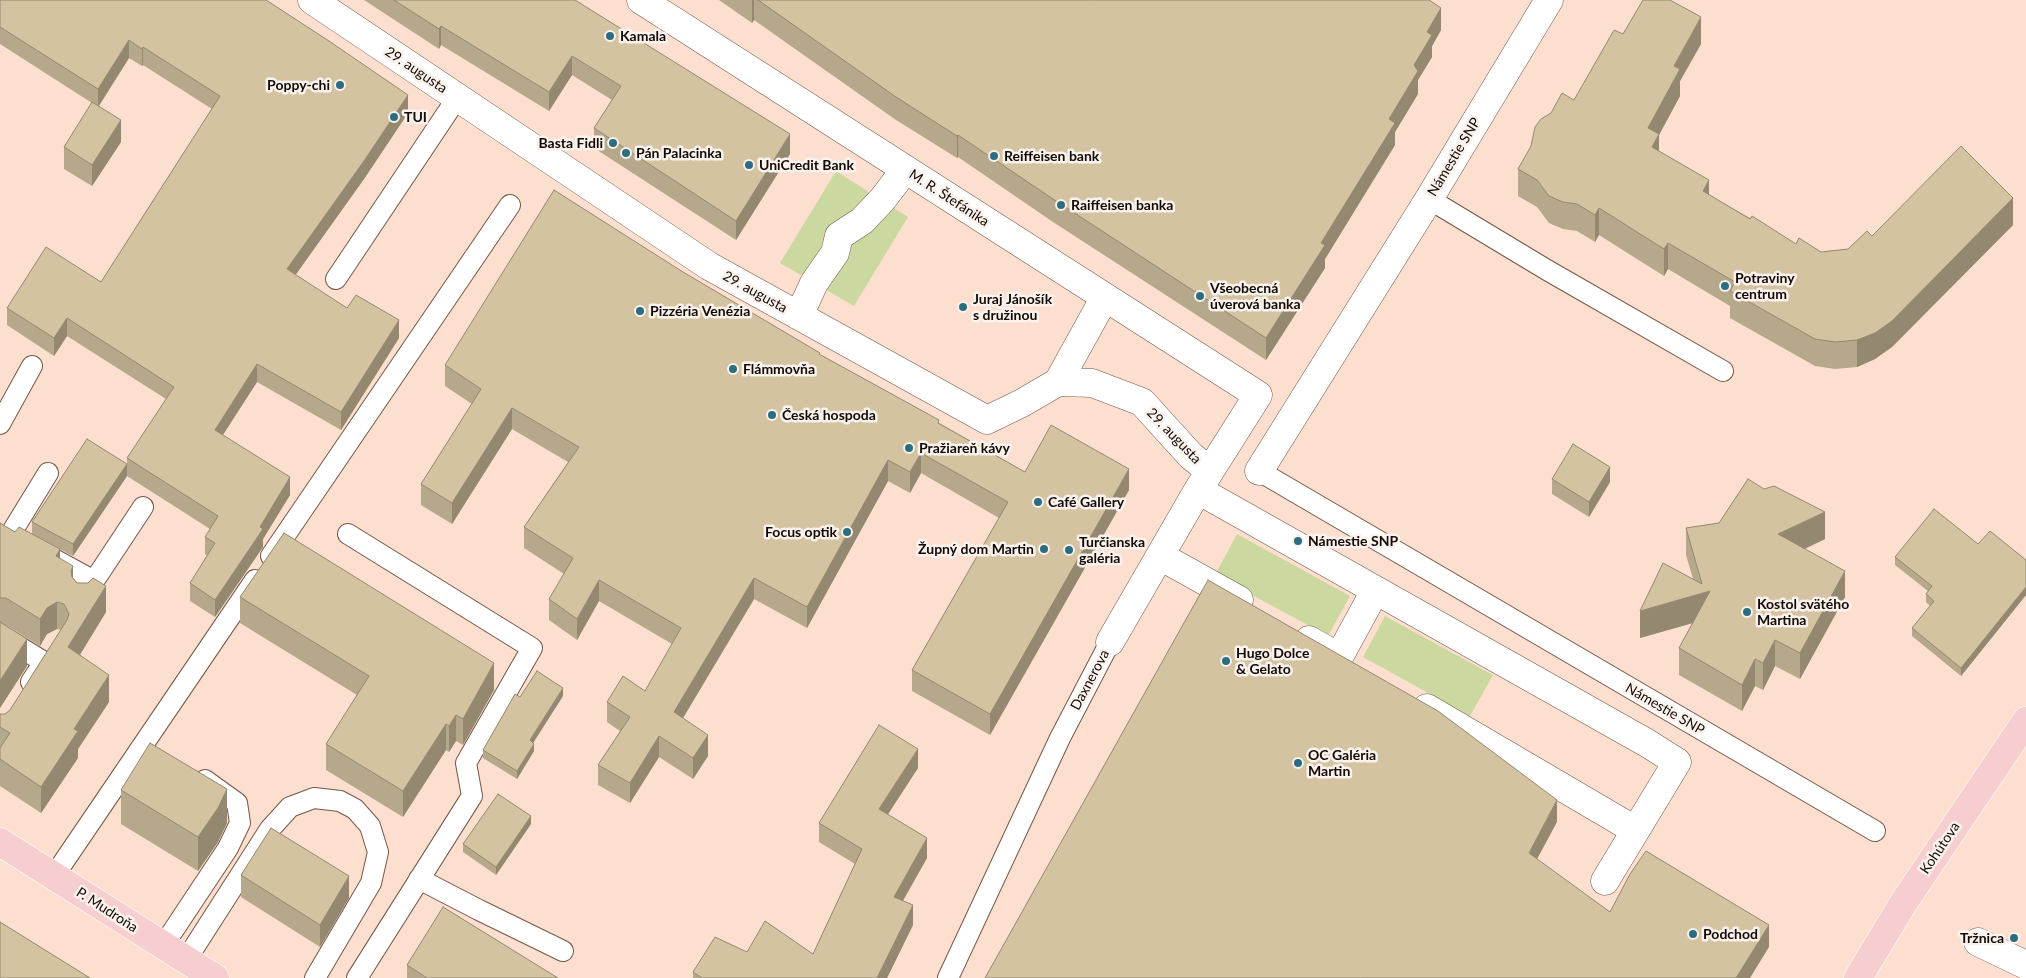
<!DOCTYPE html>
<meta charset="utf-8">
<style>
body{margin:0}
canvas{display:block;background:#fddfcf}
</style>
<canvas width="2026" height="978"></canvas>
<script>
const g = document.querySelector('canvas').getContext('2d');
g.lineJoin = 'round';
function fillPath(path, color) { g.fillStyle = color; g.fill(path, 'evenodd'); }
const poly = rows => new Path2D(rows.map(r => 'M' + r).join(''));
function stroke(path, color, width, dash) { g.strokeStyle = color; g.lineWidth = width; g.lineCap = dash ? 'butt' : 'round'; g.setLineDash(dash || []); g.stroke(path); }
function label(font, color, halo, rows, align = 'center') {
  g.font = font + ' Lato,sans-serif'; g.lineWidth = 5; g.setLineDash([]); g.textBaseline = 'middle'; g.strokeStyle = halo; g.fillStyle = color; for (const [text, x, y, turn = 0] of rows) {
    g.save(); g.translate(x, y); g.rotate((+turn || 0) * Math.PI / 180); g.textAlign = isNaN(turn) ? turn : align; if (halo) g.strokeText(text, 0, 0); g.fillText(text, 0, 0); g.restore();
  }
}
fillPath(poly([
 [836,171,908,217,854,306,780,263],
 [1237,534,1350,596,1328,636,1215,575],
 [1385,616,1493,675,1470,716,1363,657]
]), '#cbd89f');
const service = poly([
 [1429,199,1547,270,1723,371],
 [336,279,457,98],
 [0,424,32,366],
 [1259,471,1875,831],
 [48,473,10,535,94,581,143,507],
 [348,534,532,648,466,763,472,796,357,978],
 [271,556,510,205],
 [0,635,44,662,31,682],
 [54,876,255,580],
 [419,879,479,910,563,951],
 [163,946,228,848,240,823,237,803,205,780],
 [186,960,270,829,290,807,314,798,340,801,355,809,370,826,378,852,371,883,315,978],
 [948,978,1060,738,1110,642]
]);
const pedestrian = poly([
 [312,0,709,266,987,420,1022,403,1058,382,1092,383,1142,402,1191,456,1210,471],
 [641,0,1258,395,1198,490,1110,642],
 [799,316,814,283,835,253,839,236,862,221,882,200,905,170],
 [1058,382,1105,297],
 [1198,490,1647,743,1677,762,1605,881],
 [1160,556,1239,600],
 [1309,640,1339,657,1375,591],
 [1427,708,1635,830],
 [1978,942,2026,965]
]);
const minor = poly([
 [1259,471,1429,199,1549,0]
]);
const primary = poly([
 [0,842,215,978],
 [1858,978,1904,902,2026,721]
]);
stroke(service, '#765645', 22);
stroke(pedestrian, '#765645', 29);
stroke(minor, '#765645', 29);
stroke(primary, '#fff', 29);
stroke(service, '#fff', 20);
stroke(pedestrian, '#fff', 28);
stroke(minor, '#fff', 28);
stroke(primary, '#f7ced0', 28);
fillPath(poly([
 [0,0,408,113,364,179,295,275,347,308,399,338,341,430,257,382,223,435,290,495,263,539,263,547,215,617,190,601,190,583,207,555,205,554,205,537,210,529,127,476,127,458,166,399,67,336,54,356,7,325,7,308,101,282,212,109,143,65,142,66,129,58,99,106,121,142,92,186,64,169,64,147,92,103,0,44],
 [364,0,575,0,790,154,736,240,594,148,594,128,612,100,572,75,549,111,441,45,439,49],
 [719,0,1429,0,1441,30,1432,46,1432,57,1418,80,1418,94,1395,132,1395,145,1325,259,1325,268,1266,360,1053,222,958,157,957,158,896,120,754,20,752,23],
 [1623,34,1701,44,1680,81,1680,96,1659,135,1659,151,1709,195,1796,244,1821,252,1848,249,1872,236,2013,225,1892,347,1875,359,1857,367,1835,369,1815,366,1730,318,1730,306,1668,269,1664,276,1599,235,1595,242,1577,231,1563,229,1549,223,1537,207,1518,196,1518,169,1574,100],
 [683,272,820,355,1025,472,1129,490,990,735,912,691,912,670,999,518,921,473,910,493,888,481,807,628,754,599,683,718,708,756,693,779,659,757,630,803,598,785,598,765,620,731,607,722,607,702,645,691,672,644,599,601,577,640,549,620,549,599,564,574,524,548,524,527,568,462,512,429,452,524,421,505,421,484,472,404,445,386,445,365],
 [127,476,73,556,32,534,32,522],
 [1552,479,1610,482,1589,517,1552,494],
 [0,523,60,558,73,578,106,612,80,655,109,702,78,749,78,758,41,813,0,786,0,714,5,714,10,710,61,630,57,629,47,634,40,646,6,625,4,625,27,666,0,708],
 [1719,523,1825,539,1805,549,1845,597,1800,679,1775,666,1763,690,1755,686,1742,711,1679,675,1679,648,1693,623,1640,638,1693,579,1686,555,1686,528],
 [1978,544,2026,560,2026,595,1961,676,1912,636,1912,628,1930,606,1926,602,1926,594,1928,591,1895,565,1895,557],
 [240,597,494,690,463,745,456,741,449,752,446,750,403,817,326,770,326,744,357,695,240,623],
 [563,696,533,742,534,751,517,779,483,758,483,750,520,697],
 [918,768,888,814,927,858,903,901,913,925,887,978,693,978,693,972,747,952,813,954,855,864,819,842,819,823],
 [121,790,227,823,218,842,198,871,121,824],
 [531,824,496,875,463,852,463,844],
 [241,875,349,898,320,947,241,897],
 [407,965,558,978,407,978]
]), '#b6a88a');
fillPath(poly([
 [752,0,754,0,754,20,752,23],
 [1441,8,1441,30,1432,46,1432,57,1418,80,1418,94,1395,132,1395,145,1325,259,1325,268,1266,360,1266,338,1321,243,1389,119,1427,32],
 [1701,17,1701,44,1680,81,1680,96,1659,135,1659,161,1652,174,1648,128,1674,66],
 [441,26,441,45,439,49,439,29],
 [129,40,129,58,98,107,98,89],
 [143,47,143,65,142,66,142,49],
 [572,56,572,75,549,111,549,92],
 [408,95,408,113,364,179,287,287,287,269],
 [121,120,121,142,92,186,92,165],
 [790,134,790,154,736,240,736,221],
 [958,135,958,157,957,158,957,136],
 [1709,180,1709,206,1703,191],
 [2013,198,2013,225,1892,347,1875,359,1857,367,1857,340],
 [1599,208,1599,235,1595,242,1595,215],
 [1668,243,1668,269,1664,276,1664,249],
 [67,318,67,336,54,356,54,338],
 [399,320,399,338,341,430,341,412],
 [257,364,257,382,215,447,215,430],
 [512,408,512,429,452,524,452,503],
 [921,453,921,473,910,493,910,472],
 [888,460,888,481,807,628,807,607],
 [127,464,127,476,73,556,73,544],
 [1610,467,1610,482,1589,517,1589,502],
 [1129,469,1129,490,990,735,990,714],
 [290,477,290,495,263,539,263,547,215,617,215,600],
 [1825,512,1825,539,1778,561,1778,534],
 [60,549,60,576,56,556],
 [73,566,73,593,71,571],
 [1845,571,1845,597,1800,679,1800,653],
 [754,578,754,599,674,733,674,712],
 [599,580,599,601,577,640,577,619],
 [106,586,106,612,68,674,68,647],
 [2026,587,2026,595,1961,676,1961,668],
 [1710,591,1710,618,1640,638,1640,611],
 [57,602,57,629,47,634,40,646,40,619,47,608],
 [27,639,27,666,0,708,0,681],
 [1775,640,1775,666,1763,690,1763,663],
 [1755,659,1755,686,1742,711,1742,685],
 [494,663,494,690,463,745,463,719],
 [109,675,109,702,78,749,78,758,41,813,41,787,74,729],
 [563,688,563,696,530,748,530,740],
 [456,715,456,741,449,752,449,726],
 [446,724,446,750,403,817,403,791],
 [708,735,708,756,693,779,693,758],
 [659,736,659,757,630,803,630,783],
 [534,744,534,751,517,779,517,771],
 [918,749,918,768,879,828,879,809],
 [227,789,227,823,218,842,198,871,198,837],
 [1557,800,1557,822,1529,874,1529,853],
 [531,816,531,824,496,875,496,867],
 [927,838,927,858,894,916,894,897],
 [349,876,349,898,320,947,320,925],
 [913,905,913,925,887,978,877,978],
 [1769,925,1769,947,1750,978,1736,978]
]), '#948870');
const building = poly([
 [0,0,266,0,329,41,408,95,364,161,287,269,347,308,356,295,399,320,341,412,257,364,215,430,290,477,260,527,263,529,215,600,190,583,215,543,205,537,218,516,127,458,174,387,67,318,54,338,7,308,46,247,101,282,220,96,143,47,142,49,129,40,98,89,0,27,0,0],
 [394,0,575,0,790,134,736,221,594,128,621,86,572,56,549,92,441,26,439,29,394,0],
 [758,0,1429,0,1441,8,1427,32,1432,35,1414,65,1418,71,1389,119,1395,123,1321,243,1325,245,1266,338,1053,199,958,135,957,136,896,97,758,0],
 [1643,0,1670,0,1701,17,1674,66,1680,69,1648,128,1659,134,1652,147,1709,180,1703,191,1750,219,1752,216,1796,244,1799,238,1821,252,1848,249,1867,231,1872,236,1961,146,2013,198,1892,321,1875,333,1857,340,1835,342,1815,339,1730,291,1735,282,1668,243,1664,249,1599,208,1595,215,1577,204,1563,202,1549,196,1537,180,1518,169,1531,146,1535,127,1541,119,1551,113,1562,93,1574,100,1614,30,1623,34,1643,0],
 [92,102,121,120,92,165,64,147,92,102],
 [554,190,683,272,820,353,819,354,939,420,938,423,1025,472,1051,425,1129,469,990,714,912,670,1008,502,921,453,910,472,888,460,807,607,754,578,674,712,708,735,693,758,659,736,630,783,598,765,630,717,607,702,623,676,645,691,681,628,599,580,577,619,549,599,573,558,524,527,579,447,512,408,452,503,421,484,481,389,445,365,554,190],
 [87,439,127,464,73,544,32,522,87,439],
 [1573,444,1610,467,1589,502,1552,479,1573,444],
 [1748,479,1764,489,1774,486,1825,512,1778,534,1845,571,1800,653,1775,640,1763,663,1755,659,1742,685,1679,648,1710,591,1640,611,1663,563,1702,584,1686,528,1719,523,1748,479],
 [1934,509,1978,544,1990,531,2026,560,2026,587,1961,668,1912,628,1934,601,1926,594,1932,586,1895,557,1934,509],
 [0,523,15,532,19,527,60,549,56,556,73,566,71,571,72,577,77,583,88,583,93,578,106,586,68,647,109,675,74,729,78,731,41,787,0,759,0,748,10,733,0,727,0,714,5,714,10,710,67,620,69,614,64,604,57,602,47,608,40,619,6,598,0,598,0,523],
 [284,533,494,663,463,719,456,715,449,726,446,724,403,791,326,744,369,676,240,597,284,533],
 [1208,580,1438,711,1557,800,1529,853,1610,912,1630,874,1646,851,1769,925,1736,978,985,978,1208,580],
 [0,622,27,639,0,681,0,622],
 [537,671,563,688,530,740,534,744,517,771,483,750,515,694,520,697,537,671],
 [879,725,918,749,879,809,927,838,894,897,913,905,877,978,702,978,693,972,715,937,747,952,765,921,813,954,862,849,819,823,879,725],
 [150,743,227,789,218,808,198,837,121,790,150,743],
 [498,794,531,816,496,867,463,844,498,794],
 [271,828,349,876,320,925,241,875,271,828],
 [443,907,558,978,427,978,407,965,443,907],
 [0,922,90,978,0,978,0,922]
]);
fillPath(building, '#d4c3a0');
stroke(building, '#948870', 1);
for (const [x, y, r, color] of [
 [610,36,5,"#2c6d80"],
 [340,85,5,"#2c6d80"],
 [394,117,5,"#2c6d80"],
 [613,143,5,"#2c6d80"],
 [626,153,5,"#2c6d80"],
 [994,156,5,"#2c6d80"],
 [749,165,5,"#2c6d80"],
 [1061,205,5,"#2c6d80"],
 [1725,286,5,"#2c6d80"],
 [1200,296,5,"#2c6d80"],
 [963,307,5,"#2c6d80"],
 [640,311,5,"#2c6d80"],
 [733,369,5,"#2c6d80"],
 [772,415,5,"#2c6d80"],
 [909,448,5,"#2c6d80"],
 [1038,502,5,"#2c6d80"],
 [847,532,5,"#2c6d80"],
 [1298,541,5,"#2c6d80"],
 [1044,549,5,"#2c6d80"],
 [1069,550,5,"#2c6d80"],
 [1747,612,5,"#2c6d80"],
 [1226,661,5,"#2c6d80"],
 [1298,763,5,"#2c6d80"],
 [1693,934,5,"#2c6d80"],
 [2014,938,5,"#2c6d80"]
]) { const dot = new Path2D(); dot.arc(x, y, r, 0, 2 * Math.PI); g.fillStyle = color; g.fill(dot); stroke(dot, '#f9f2ed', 2); }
label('bold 14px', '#140904', '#f9f2ed', [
 ["Kamala",620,36],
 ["Poppy-chi",330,85,"right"],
 ["TUI",404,117],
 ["Basta Fidli",603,143,"right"],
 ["Pán Palacinka",636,153],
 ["Reiffeisen bank",1004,156],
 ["UniCredit Bank",759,165],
 ["Raiffeisen banka",1071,205],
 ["Potraviny",1735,278],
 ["centrum",1735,294],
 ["Všeobecná",1210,288],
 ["úverová banka",1210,304],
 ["Juraj Jánošík",973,299],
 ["s družinou",973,315],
 ["Pizzéria Venézia",650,311],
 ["Flámmovňa",743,369],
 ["Česká hospoda",782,415],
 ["Pražiareň kávy",919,448],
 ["Café Gallery",1048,502],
 ["Focus optik",837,532,"right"],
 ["Námestie SNP",1308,541],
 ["Turčianska",1079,542],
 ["galéria",1079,558],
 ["Župný dom Martin",1034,549,"right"],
 ["Kostol svätého",1757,604],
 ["Martina",1757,620],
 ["Hugo Dolce",1236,653],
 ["& Gelato",1236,669],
 ["OC Galéria",1308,755],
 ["Martin",1308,771],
 ["Podchod",1703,934],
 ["Tržnica",2004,938,"right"]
], 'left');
label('14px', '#140904', '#f9f2ed', [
 ["29. augusta",416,70,34],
 ["Námestie SNP",1454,157,-59],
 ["M. R. Štefánika",949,198,33],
 ["29. augusta",755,292,29],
 ["29. augusta",1174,436,46],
 ["Daxnerova",1090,680,-62],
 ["Námestie SNP",1665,709,30],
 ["Kohútova",1940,848,-56],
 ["P. Mudroňa",107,910,33]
]);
</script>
